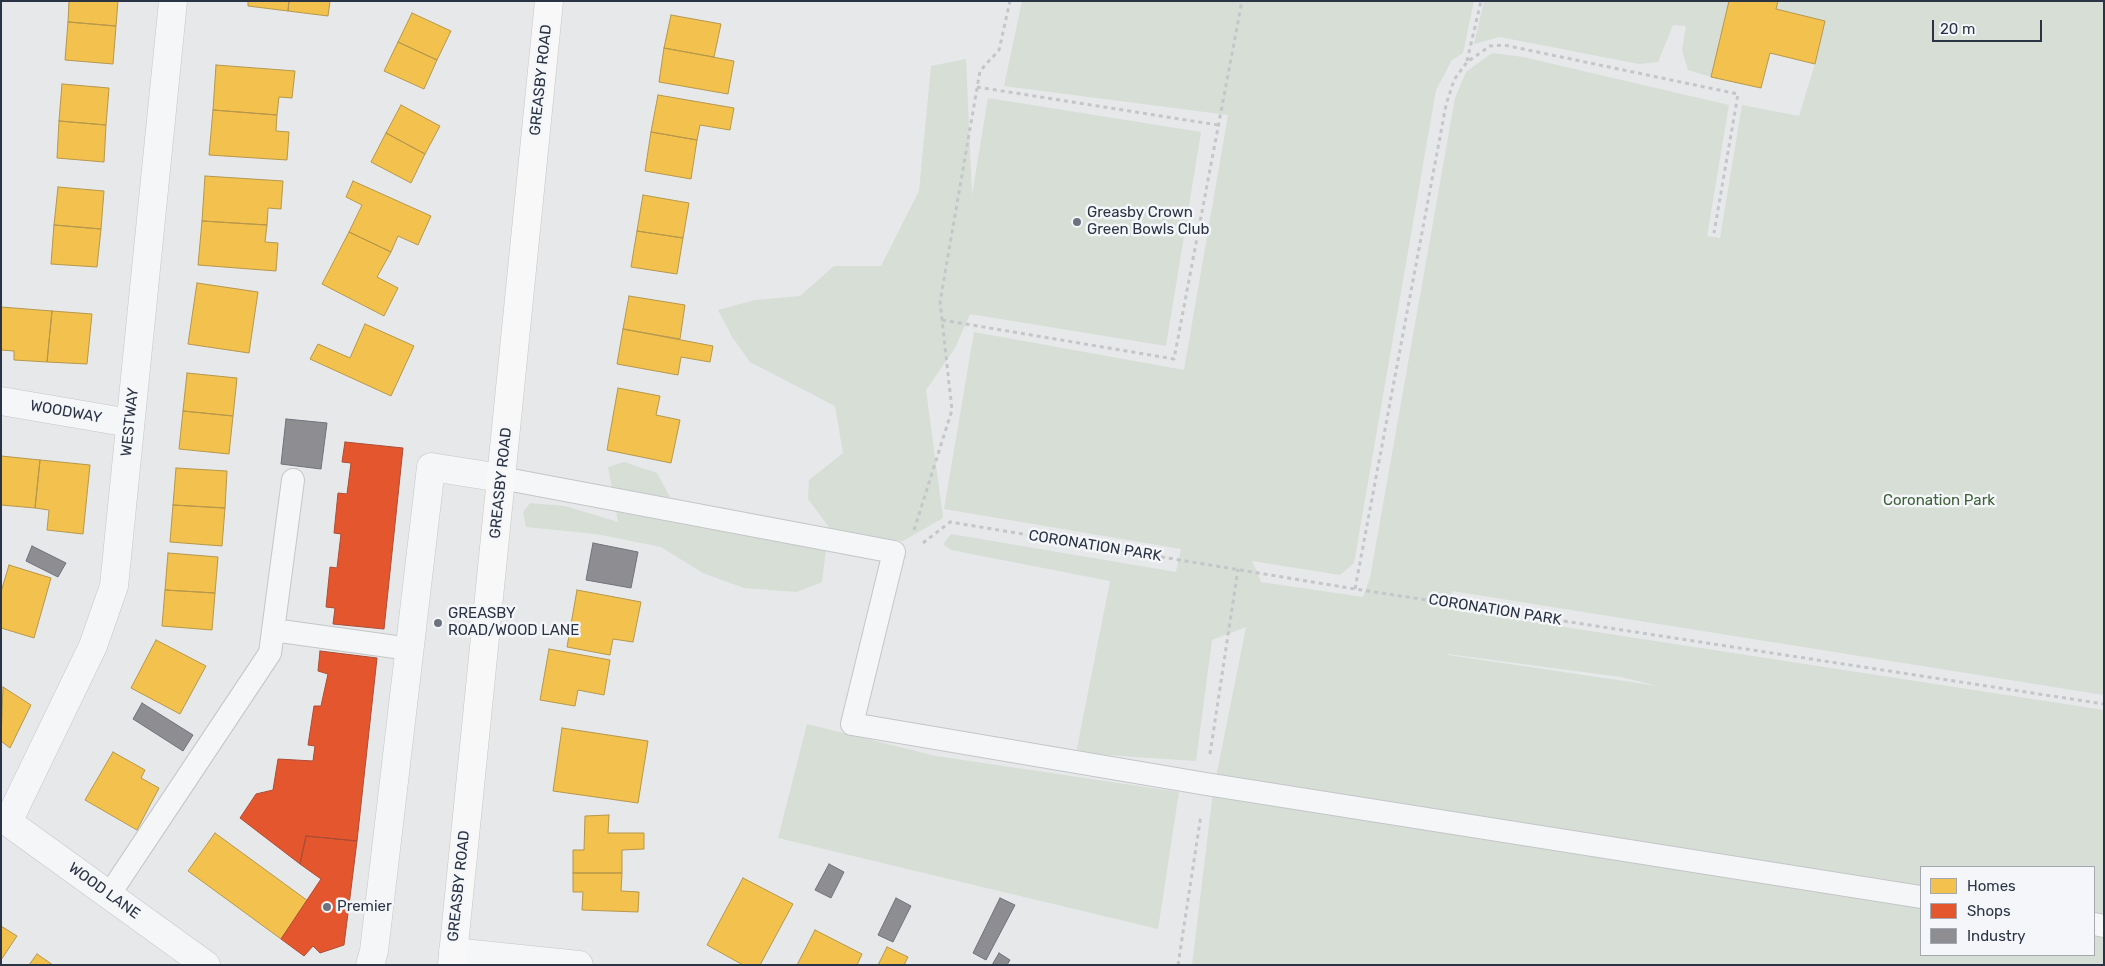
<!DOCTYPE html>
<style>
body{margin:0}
#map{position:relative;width:2105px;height:966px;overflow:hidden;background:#e6e8ea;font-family:Rubik,sans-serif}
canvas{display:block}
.frame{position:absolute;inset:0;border:2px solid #2b3445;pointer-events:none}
.legend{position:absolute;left:1920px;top:866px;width:175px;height:90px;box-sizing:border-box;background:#f4f6f9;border:1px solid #a4a8b1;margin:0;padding:6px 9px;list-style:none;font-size:15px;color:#2b3445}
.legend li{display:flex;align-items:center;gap:10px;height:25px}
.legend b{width:25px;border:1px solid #a4a8b1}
.scale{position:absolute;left:1932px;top:20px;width:110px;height:22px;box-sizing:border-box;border:2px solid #2b3445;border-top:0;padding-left:6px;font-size:15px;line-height:18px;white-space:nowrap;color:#2b3445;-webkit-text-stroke:4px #f4f6f9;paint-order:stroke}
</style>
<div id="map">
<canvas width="2105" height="966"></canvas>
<div class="frame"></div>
<ul class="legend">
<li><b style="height:14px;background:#f2c14e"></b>Homes</li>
<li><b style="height:14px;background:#e4572e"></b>Shops</li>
<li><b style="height:14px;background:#8d8d92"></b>Industry</li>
</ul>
<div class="scale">20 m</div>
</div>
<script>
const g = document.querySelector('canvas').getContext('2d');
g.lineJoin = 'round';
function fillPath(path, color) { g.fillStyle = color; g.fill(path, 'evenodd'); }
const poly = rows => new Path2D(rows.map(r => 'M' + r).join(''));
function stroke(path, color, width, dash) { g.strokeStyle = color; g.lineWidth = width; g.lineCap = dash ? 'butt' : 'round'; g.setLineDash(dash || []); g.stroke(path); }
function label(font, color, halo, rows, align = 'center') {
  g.font = font + ' Rubik,sans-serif'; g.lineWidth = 5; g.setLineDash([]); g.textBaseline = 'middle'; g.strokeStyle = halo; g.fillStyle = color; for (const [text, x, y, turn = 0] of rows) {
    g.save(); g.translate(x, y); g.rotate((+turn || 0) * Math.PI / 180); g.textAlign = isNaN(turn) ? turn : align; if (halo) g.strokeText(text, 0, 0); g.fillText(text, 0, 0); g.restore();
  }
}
fillPath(poly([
 [1022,1,1474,1,1463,53,1452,60,1436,90,1354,563,1340,575,1252,561,1261,582,1363,597,1370,578,1455,98,1466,72,1492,53,1523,57,1729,105,1707,236,1720,238,1742,105,1799,116,1815,64,1825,21,1776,9,1778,1,2104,1,2104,695,1452,591,1447,609,2104,710,2104,965,1192,965,1213,792,1246,627,1212,640,1196,761,1076,753,1110,581,951,550,943,544,951,534,1176,572,1181,549,944,509,974,332,1184,370,1228,115,1004,86],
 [1448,654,1621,677,1658,686,1448,655],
 [1921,867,2094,867,2094,955,1921,955],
 [1484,1,1729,1,1711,77,1688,70,1682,50,1686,26,1673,25,1658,62,1639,64,1500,37,1474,44],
 [966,59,972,195,988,98,1201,132,1166,346,970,314,955,348,926,390,943,518,903,541,834,534,808,499,809,480,843,453,835,406,750,362,732,337,718,310,755,300,800,296,834,266,881,266,919,191,931,66],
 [624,462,657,473,675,506,826,549,822,582,797,592,744,588,703,573,661,547,596,534,526,527,523,512,530,503,565,506,618,522,608,467],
 [807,724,936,756,1179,792,1158,929,778,838]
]), '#d6ded6');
const homes = poly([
 [69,1,118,1,116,26,68,22,69,1],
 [248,1,289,1,288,11,248,6,248,1],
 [289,1,330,1,328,16,288,11,289,1],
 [1729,1,1778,1,1776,9,1825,21,1815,64,1770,53,1761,88,1711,77,1729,1],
 [412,13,451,31,437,60,398,42,412,13],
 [671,15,721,24,714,57,664,48,671,15],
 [68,22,116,26,113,64,65,60,68,22],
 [398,42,437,60,424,89,384,71,398,42],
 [664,48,734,61,728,94,659,82,664,48],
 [216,65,295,71,292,98,279,97,277,115,213,110,216,65],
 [62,84,109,88,106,125,59,121,62,84],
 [658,95,734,108,730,130,700,125,697,140,651,132,658,95],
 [401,105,440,126,425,154,386,133,401,105],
 [213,110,277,115,276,131,289,132,287,160,209,155,213,110],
 [59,121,106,125,104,162,57,158,59,121],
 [651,132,697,140,691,179,645,171,651,132],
 [386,133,425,154,411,183,371,162,386,133],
 [205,176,283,181,281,209,268,208,267,225,202,221,205,176],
 [353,181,431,216,418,245,398,236,391,252,349,232,362,205,346,197,353,181],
 [58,187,104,191,101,229,54,225,58,187],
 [643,195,689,203,683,238,637,231,643,195],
 [202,221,267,225,265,242,278,243,276,271,198,265,202,221],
 [54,225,101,229,97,267,51,264,54,225],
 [637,231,683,238,677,274,631,267,637,231],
 [349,232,391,252,377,277,398,288,384,316,322,284,349,232],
 [197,283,258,292,249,353,188,344,197,283],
 [629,296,685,305,680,339,623,329,629,296],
 [1,307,52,311,47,362,14,360,14,351,1,350,1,307],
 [52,311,92,314,87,364,47,362,52,311],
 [365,324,414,346,391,396,310,359,318,344,350,358,365,324],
 [623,329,713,346,710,362,681,357,678,375,617,364,623,329],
 [187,373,237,378,233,416,183,411,187,373],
 [618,388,660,396,656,415,680,420,671,463,607,450,618,388],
 [183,411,233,416,229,454,179,449,183,411],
 [1,456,40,460,35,508,1,505,1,456],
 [40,460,90,465,83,534,47,530,49,510,35,508,40,460],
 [176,468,227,471,225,508,173,505,176,468],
 [173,505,225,508,222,546,170,542,173,505],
 [168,553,218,557,215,593,165,590,168,553],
 [9,565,51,578,34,638,1,628,1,592,9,565],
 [165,590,215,593,212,630,162,626,165,590],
 [577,590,641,602,633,642,613,639,610,655,567,647,577,590],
 [156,640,206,666,180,714,131,688,156,640],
 [549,649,610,660,604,695,578,690,575,706,540,700,549,649],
 [3,687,31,705,10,748,1,741,3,687],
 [562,728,648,741,638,803,553,791,562,728],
 [113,752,145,770,141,778,159,788,137,830,85,800,113,752],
 [609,815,608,833,644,833,644,849,622,850,622,873,573,873,573,850,584,850,585,816,609,815],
 [215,833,308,901,281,939,188,871,215,833],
 [573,873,622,873,621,891,639,892,638,912,582,910,583,892,573,892,573,873],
 [743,878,793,904,760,965,743,965,707,945,743,878],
 [1,926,17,936,1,960,1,926],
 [815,930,862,954,857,965,797,965,815,930],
 [887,947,908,957,904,965,878,965,887,947],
 [37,954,53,965,29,965,37,954]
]);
fillPath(homes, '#f2c14e');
stroke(homes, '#b6974b', 1);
const shops = poly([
 [345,442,403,448,384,629,333,624,335,608,326,607,330,567,337,568,341,534,334,533,338,493,347,494,351,463,342,462,345,442],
 [320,651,377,658,357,841,306,836,300,864,240,818,256,794,273,790,278,759,313,761,315,746,308,745,314,706,321,706,328,674,318,671,320,651],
 [306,836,357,841,344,945,320,953,313,946,304,956,281,939,321,879,300,864,306,836]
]);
fillPath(shops, '#e4572e');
stroke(shops, '#ac4c35', 1);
const industry = poly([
 [286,419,327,423,321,469,281,464,286,419],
 [593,543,638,552,631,588,586,580,593,543],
 [32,546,66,563,58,577,26,561,32,546],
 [142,703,193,735,183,751,133,719,142,703],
 [829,864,844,872,831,898,815,890,829,864],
 [896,898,911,906,893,942,878,935,896,898],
 [1000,898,1015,905,986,960,973,953,1000,898],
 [999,953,1010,960,1007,965,992,965,999,953]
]);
fillPath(industry, '#8d8d92');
stroke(industry, '#70727b', 1);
const lane = poly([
 [501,478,894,552,852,724,1206,784,1921,897],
 [273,630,410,649],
 [109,895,270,653,293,480],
 [2094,924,2104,926]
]);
const street = poly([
 [1,401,130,423],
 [1,817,206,965],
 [8,822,93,646,114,586,173,1],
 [453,952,579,965],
 [370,965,374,951,431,467,501,478]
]);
const secondary = poly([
 [452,965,549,1]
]);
stroke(lane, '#c4c6c8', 24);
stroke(street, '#c4c6c8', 29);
stroke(secondary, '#c4c6c8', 29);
stroke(poly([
 [1467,61,1481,1],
 [977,87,1218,125],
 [942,320,1174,359,1242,1],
 [914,530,952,410,940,302,980,71,999,50,1010,1],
 [923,543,950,522,1355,589,2104,704],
 [1355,589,1446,105,1454,80,1467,62,1490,46,1504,45,1738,94,1714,233],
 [1210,754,1238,569],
 [1178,965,1201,815]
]), '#c5c6ca', 3, [4, 4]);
stroke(lane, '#f5f6f7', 22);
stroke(street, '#f5f6f7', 28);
stroke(secondary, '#f8f8f8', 28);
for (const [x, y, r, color] of [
 [1077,222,5,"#6c737f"],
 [438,623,5,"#6c737f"],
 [327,907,5,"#6c737f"]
]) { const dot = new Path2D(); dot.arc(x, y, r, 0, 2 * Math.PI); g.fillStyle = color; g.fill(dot); stroke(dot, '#f4f6f9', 2); }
label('15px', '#2b3445', '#f4f6f9', [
 ["GREASBY ROAD",541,80,-84],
 ["WOODWAY",66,412,10],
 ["WESTWAY",130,422,-84],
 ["GREASBY ROAD",501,483,-84],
 ["CORONATION PARK",1095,546,9],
 ["CORONATION PARK",1495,610,9],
 ["GREASBY ROAD",459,886,-84],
 ["WOOD LANE",104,891,36]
]);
label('15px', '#2b3445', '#f4f6f9', [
 ["Greasby Crown",1087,213],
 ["Green Bowls Club",1087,230],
 ["GREASBY",448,614],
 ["ROAD/WOOD LANE",448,631],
 ["Premier",337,907]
], 'left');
label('15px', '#3f6138', '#f4f6f9', [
 ["Coronation Park",1939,501]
]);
</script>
